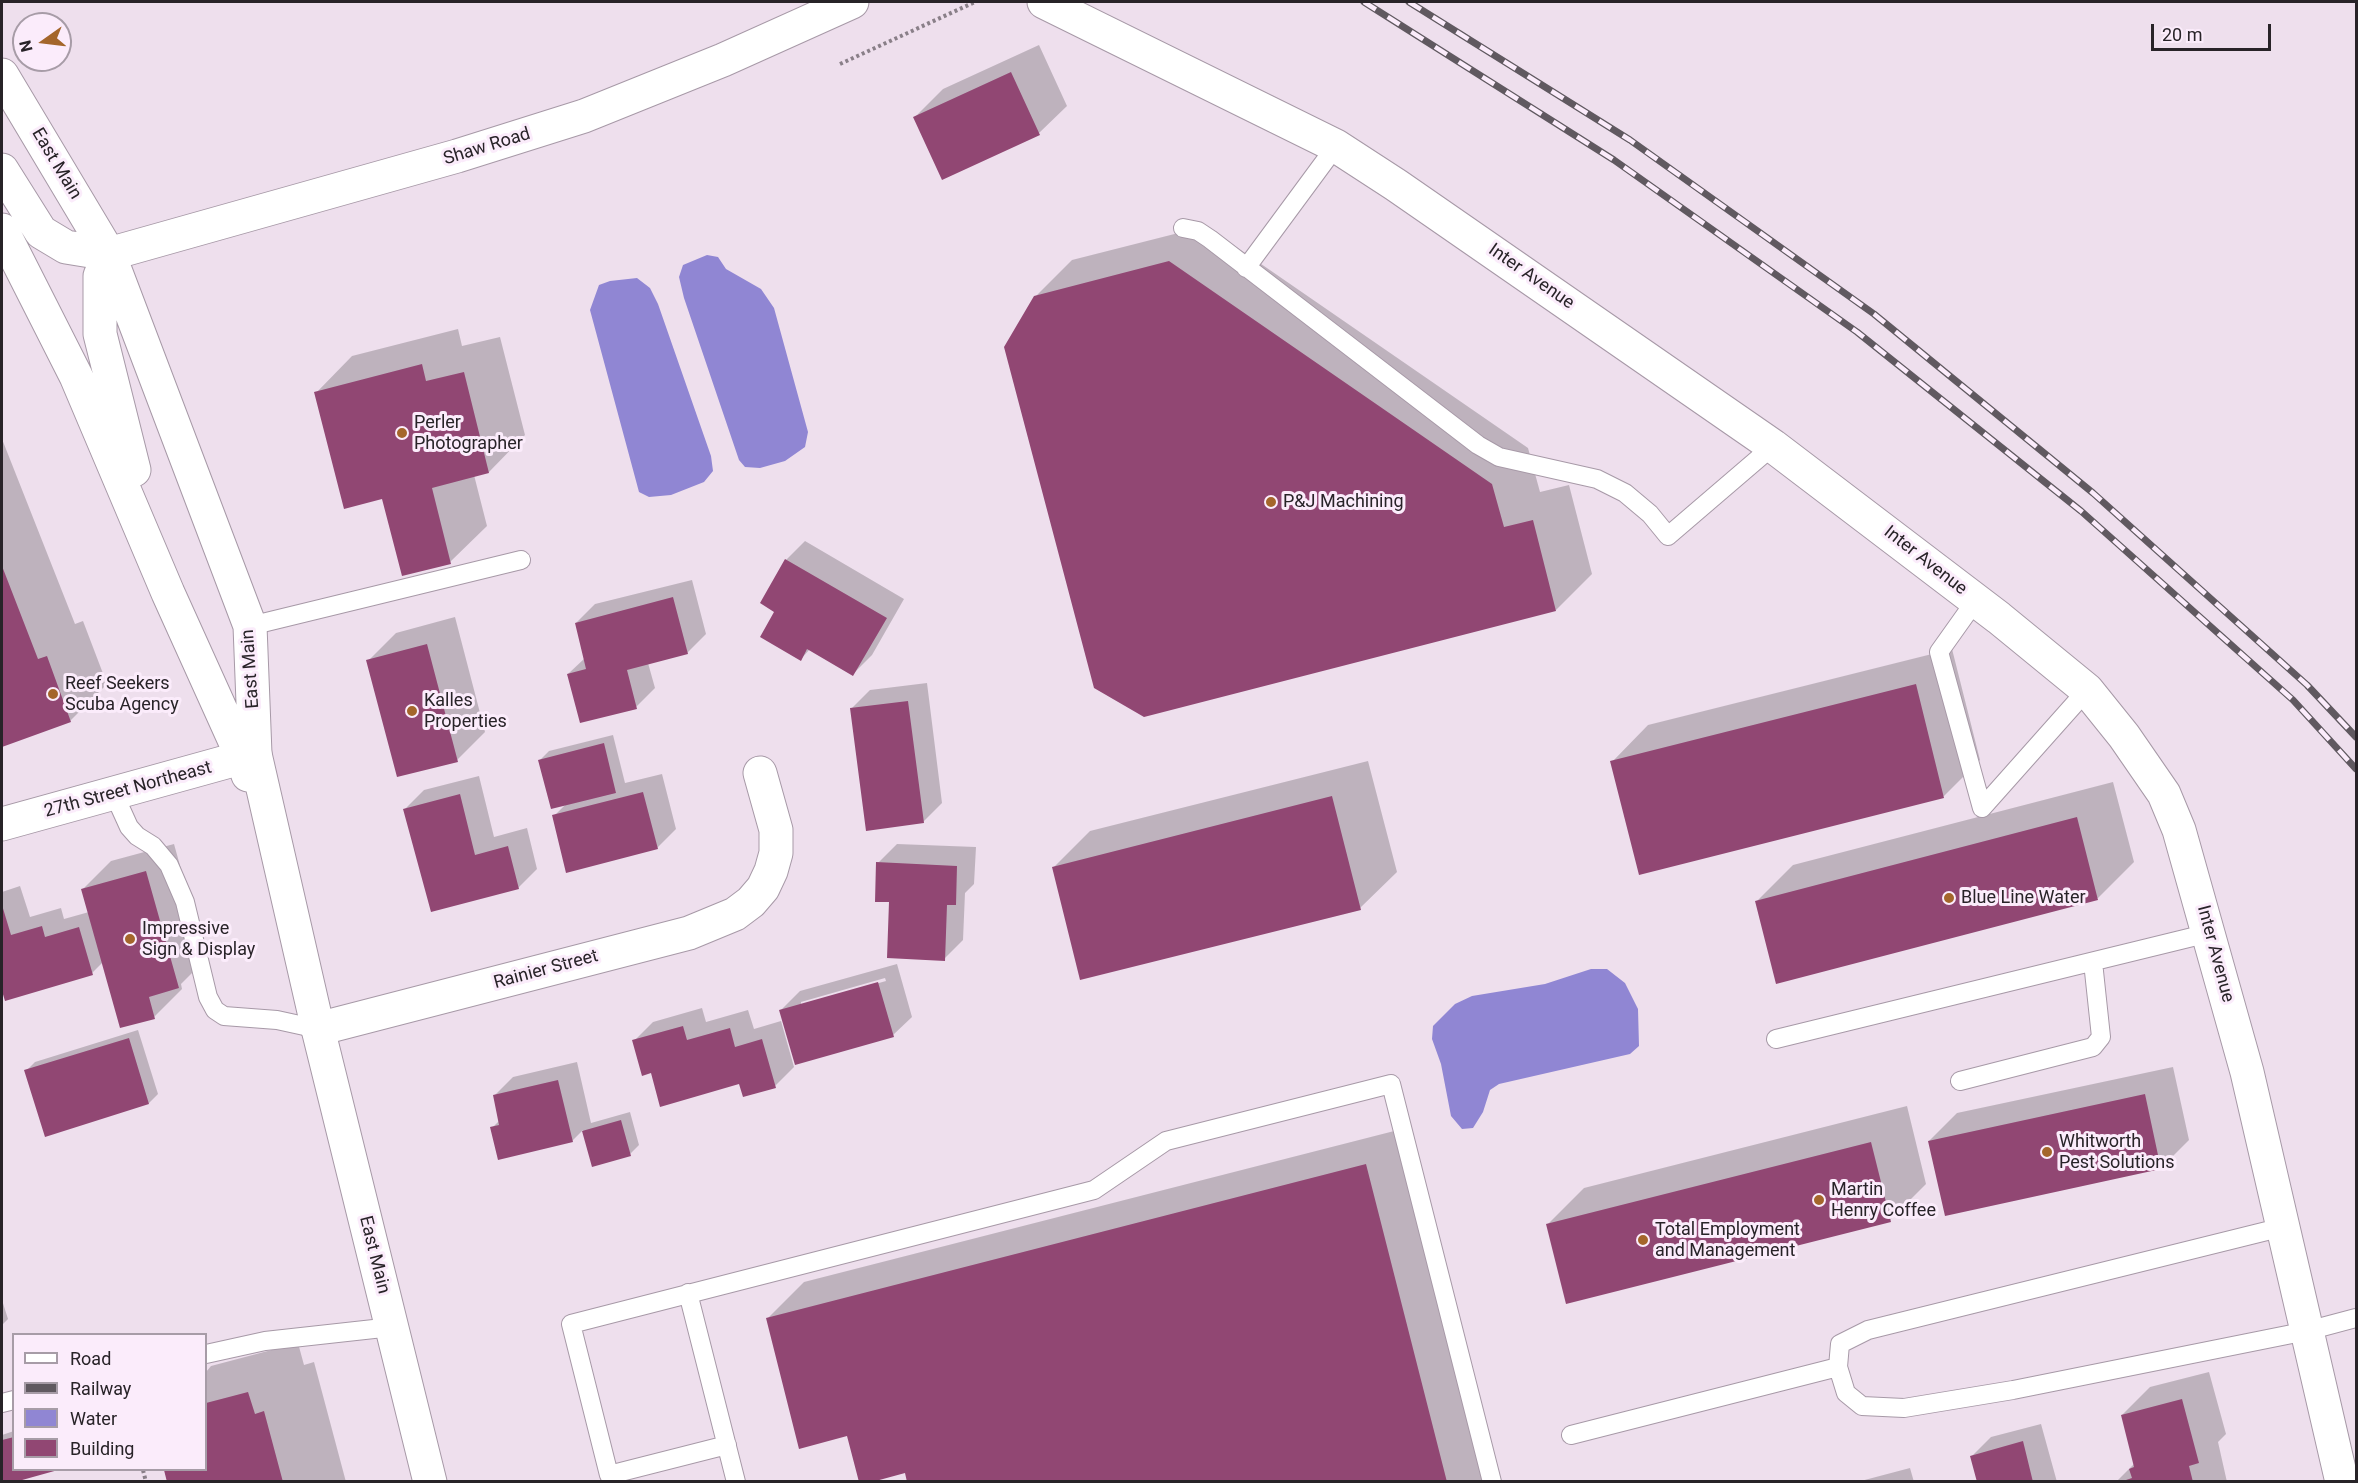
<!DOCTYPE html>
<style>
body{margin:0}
#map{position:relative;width:2358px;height:1483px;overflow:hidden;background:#eedfed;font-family:Roboto,sans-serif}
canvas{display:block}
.frame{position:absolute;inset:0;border:3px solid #282328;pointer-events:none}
.legend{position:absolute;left:12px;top:1333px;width:195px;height:138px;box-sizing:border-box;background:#fbecfb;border:2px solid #a79ca7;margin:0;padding:8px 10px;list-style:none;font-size:18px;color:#282328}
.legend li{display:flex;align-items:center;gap:12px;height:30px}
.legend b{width:30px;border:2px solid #a79ca7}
.north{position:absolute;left:12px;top:12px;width:60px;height:60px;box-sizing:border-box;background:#fbecfb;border:2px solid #a79ca7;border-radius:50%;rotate:256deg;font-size:16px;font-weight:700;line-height:24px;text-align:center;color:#282328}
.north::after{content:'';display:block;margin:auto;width:21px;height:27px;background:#a4662b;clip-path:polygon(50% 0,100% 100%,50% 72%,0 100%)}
.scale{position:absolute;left:2151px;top:24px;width:120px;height:27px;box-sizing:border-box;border:3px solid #282328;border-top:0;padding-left:8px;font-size:18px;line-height:21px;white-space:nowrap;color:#282328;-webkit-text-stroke:4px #fbecfb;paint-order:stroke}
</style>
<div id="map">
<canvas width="2358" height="1483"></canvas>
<div class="frame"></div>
<ul class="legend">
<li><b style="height:8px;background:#fff"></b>Road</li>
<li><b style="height:8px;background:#605960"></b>Railway</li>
<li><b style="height:16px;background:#9086d3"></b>Water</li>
<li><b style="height:16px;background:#914773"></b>Building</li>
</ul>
<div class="north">N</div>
<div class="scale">20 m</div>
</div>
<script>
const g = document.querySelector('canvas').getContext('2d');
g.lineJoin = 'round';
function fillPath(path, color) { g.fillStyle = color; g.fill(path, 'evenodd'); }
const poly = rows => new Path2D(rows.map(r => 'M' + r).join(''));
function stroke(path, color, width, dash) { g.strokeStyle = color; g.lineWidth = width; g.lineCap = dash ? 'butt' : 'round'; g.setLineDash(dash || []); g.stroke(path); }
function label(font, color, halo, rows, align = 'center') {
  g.font = font + ' Roboto,sans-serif'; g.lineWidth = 6; g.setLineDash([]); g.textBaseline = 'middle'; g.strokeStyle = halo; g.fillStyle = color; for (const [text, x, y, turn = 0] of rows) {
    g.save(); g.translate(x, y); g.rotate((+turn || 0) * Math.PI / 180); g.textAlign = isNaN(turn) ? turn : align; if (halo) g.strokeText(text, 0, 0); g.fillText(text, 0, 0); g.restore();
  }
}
fillPath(poly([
 [707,255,718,257,726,269,761,289,774,308,808,432,805,447,785,461,760,468,745,467,739,460,684,298,679,277,683,265],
 [637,278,650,288,658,304,711,456,713,471,704,482,671,495,649,497,639,492,590,310,599,285,610,281],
 [1591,969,1607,969,1625,983,1638,1009,1639,1046,1630,1054,1499,1084,1490,1090,1483,1112,1473,1128,1462,1129,1451,1116,1441,1064,1432,1039,1433,1026,1455,1004,1472,996,1545,984]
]), '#9086d3');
fillPath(poly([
 [1039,45,1067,106,1039,133,915,117,943,89],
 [1206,226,1528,448,1540,492,1569,485,1592,574,1556,610,1035,297,1072,260],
 [458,329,462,346,500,337,525,435,489,472,474,475,487,526,450,562,383,497,316,393,352,356],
 [2,439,75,624,83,621,107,684,70,721,2,745],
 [805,541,904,599,872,655,853,674,810,649,801,659,776,611,786,560],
 [692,580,706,634,687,653,648,663,655,688,636,707,568,674,585,658,576,623,595,604],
 [455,617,485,732,457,760,368,661,396,633],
 [1952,649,1980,760,1944,796,1612,762,1648,725],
 [927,683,942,803,923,822,851,709,870,690],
 [613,735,625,783,662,774,676,829,657,848,554,816,566,804,540,760,549,751],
 [1368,761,1397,872,1360,908,1054,867,1090,831],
 [479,776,494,837,527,828,537,869,518,888,405,809,424,790],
 [2113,782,2134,862,2098,898,1757,901,1793,865],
 [174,844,206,959,181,984,182,989,154,1017,103,962,92,973,6,999,2,986,2,892,20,886,30,917,61,908,64,919,89,912,83,889,111,861],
 [897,844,976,847,974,884,965,893,963,940,944,959,891,901,878,863],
 [897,964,912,1017,893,1035,781,1010,800,991],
 [885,978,886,981,801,1005,801,1002],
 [702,1008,706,1022,748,1010,754,1029,781,1021,794,1067,775,1086,652,1071,634,1041,653,1022],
 [138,1030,158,1094,149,1103,26,1071,35,1062],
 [577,1062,591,1123,630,1112,639,1145,630,1154,593,1165,583,1130,572,1141,492,1128,500,1120,494,1096,513,1077],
 [2173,1067,2189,1140,2161,1168,1929,1141,1957,1113],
 [1907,1106,1926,1184,1890,1220,1548,1224,1584,1188],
 [1402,1129,1492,1482,909,1482,906,1471,848,1434,767,1319,804,1282],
 [2,1300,8,1319,2,1325],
 [298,1343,304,1365,314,1362,346,1482,169,1482,166,1470,206,1470,206,1372,211,1366],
 [2209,1372,2226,1434,2218,1442,2227,1482,2116,1482,2135,1463,2122,1415,2150,1387],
 [2041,1424,2057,1482,1978,1482,1972,1456,1991,1437],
 [14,1431,14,1470,55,1470,2,1482,2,1435],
 [1910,1468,1914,1482,1857,1482]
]), '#0003');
fillPath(poly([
 [1011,72,1040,135,942,180,913,117],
 [1169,261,1492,484,1504,527,1533,520,1556,611,1144,717,1094,688,1004,347,1034,296],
 [422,364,426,381,464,372,489,473,432,488,451,564,402,576,382,499,344,509,314,392],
 [785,559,887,618,853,676,807,649,801,661,760,637,774,612,760,603],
 [2,566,38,659,47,656,71,722,2,747],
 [673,597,688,654,627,670,637,709,580,723,567,674,586,669,575,623],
 [427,644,458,762,397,777,366,660],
 [1916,684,1944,798,1639,875,1610,761],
 [908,701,924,823,866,831,850,708],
 [604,743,616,793,551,809,538,760],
 [643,792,658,849,566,873,552,815],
 [460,794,475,855,508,846,519,889,431,912,403,809],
 [1332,796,1361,910,1080,980,1052,867],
 [2077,817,2098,900,1776,984,1755,901],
 [876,862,957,866,956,905,947,905,945,961,887,958,889,902,875,902],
 [146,871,179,988,149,997,155,1019,120,1028,81,889],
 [2,905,11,935,42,926,45,937,79,927,93,975,5,1001,2,991],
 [878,982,894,1037,795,1065,779,1010],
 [683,1026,687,1040,730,1028,735,1047,762,1039,776,1088,743,1097,739,1084,660,1107,651,1073,642,1076,632,1040],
 [129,1038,149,1104,45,1137,24,1070],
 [558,1080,573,1142,498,1160,490,1127,499,1125,493,1095],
 [2145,1094,2161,1169,1945,1216,1928,1141],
 [621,1120,631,1156,592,1167,582,1131],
 [1871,1142,1891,1222,1566,1304,1546,1224],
 [1366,1164,1447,1482,907,1482,905,1473,872,1482,859,1482,847,1436,799,1449,766,1318],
 [248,1392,255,1414,264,1411,283,1482,167,1482,164,1470,206,1470,206,1403],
 [2182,1399,2199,1463,2189,1466,2193,1482,2120,1482,2132,1478,2129,1469,2134,1467,2121,1415],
 [14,1437,14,1470,58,1470,15,1482,2,1482,2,1440],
 [2023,1441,2033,1482,1977,1482,1970,1456]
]), '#914773');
const service = poly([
 [1183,228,1198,231,1210,239,1478,445,1499,457,1597,479,1625,493,1650,514,1668,536,1773,446],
 [1246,268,1336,146],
 [1976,600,1939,652,1982,808,2087,690],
 [250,626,521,560],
 [114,794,129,827,137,836,153,846,169,865,185,902,208,997,215,1010,224,1016,277,1020,318,1029],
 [1776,1039,2209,933],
 [1960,1081,2093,1047,2101,1037,2093,962],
 [2283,1227,1868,1330,1840,1344,1838,1367,1846,1393,1862,1406,1904,1408,2013,1390,2307,1331,2356,1318],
 [688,1293,736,1482],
 [206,1354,265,1341,392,1327],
 [2,1403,14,1400],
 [1571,1435,1838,1367],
 [727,1445,609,1475,571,1324,1094,1190,1166,1141,1391,1084,1492,1482]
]);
const minor = poly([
 [1044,2,1336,146,1396,185,1773,446,1999,618,2087,690,2124,736,2164,794,2179,830,2247,1072,2342,1482],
 [2,824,255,754],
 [318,1029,689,933,735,914,751,902,763,888,771,871,776,853,776,830,760,773]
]);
const secondary = poly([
 [2,75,109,254,250,626,255,754,318,1029,430,1482],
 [2,170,41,232,66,247,109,254,457,156,584,116,723,60,852,2],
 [2,230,76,376,168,593,243,759,248,775],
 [109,254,100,276,100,334,134,470]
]);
stroke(service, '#a799a7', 20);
stroke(minor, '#a799a7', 35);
stroke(secondary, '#a799a7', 35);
stroke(poly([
 [840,64,975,2],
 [143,1470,146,1482]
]), '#897f88', 4, [3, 3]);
stroke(service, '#fff', 18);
stroke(minor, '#fff', 33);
stroke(secondary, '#fff', 33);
const rail = poly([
 [1364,2,1614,160,1857,332,2081,511,2293,700,2356,769],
 [1409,2,1630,140,1874,314,2093,493,2307,685,2356,737]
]);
stroke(rail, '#605960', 7);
stroke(rail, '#fbecfb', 4.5, [14]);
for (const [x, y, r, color] of [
 [402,433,6,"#a4662b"],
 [1271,502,6,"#a4662b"],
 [53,694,6,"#a4662b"],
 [412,711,6,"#a4662b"],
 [1949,898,6,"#a4662b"],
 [130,939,6,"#a4662b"],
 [2047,1152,6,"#a4662b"],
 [1819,1200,6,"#a4662b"],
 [1643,1240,6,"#a4662b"]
]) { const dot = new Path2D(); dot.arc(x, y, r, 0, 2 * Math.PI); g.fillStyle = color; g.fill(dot); stroke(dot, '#fbecfb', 2); }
label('18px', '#282328', '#fbecfb', [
 ["Shaw Road",487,147,-17],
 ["East Main",56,164,59],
 ["Inter Avenue",1531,277,35],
 ["Inter Avenue",1925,561,38],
 ["East Main",251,669,-94],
 ["27th Street Northeast",128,790,-15],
 ["Inter Avenue",2215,954,75],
 ["Rainier Street",546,970,-15],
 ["East Main",374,1255,76]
]);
label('18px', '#282328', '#fbecfb', [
 ["Perler",414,423],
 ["Photographer",414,444],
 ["P&J Machining",1283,502],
 ["Reef Seekers",65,684],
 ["Scuba Agency",65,705],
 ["Kalles",424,701],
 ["Properties",424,722],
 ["Blue Line Water",1961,898],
 ["Impressive",142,929],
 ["Sign & Display",142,950],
 ["Whitworth",2059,1142],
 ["Pest Solutions",2059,1163],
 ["Martin",1831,1190],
 ["Henry Coffee",1831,1211],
 ["Total Employment",1655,1230],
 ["and Management",1655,1251]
], 'left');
</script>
